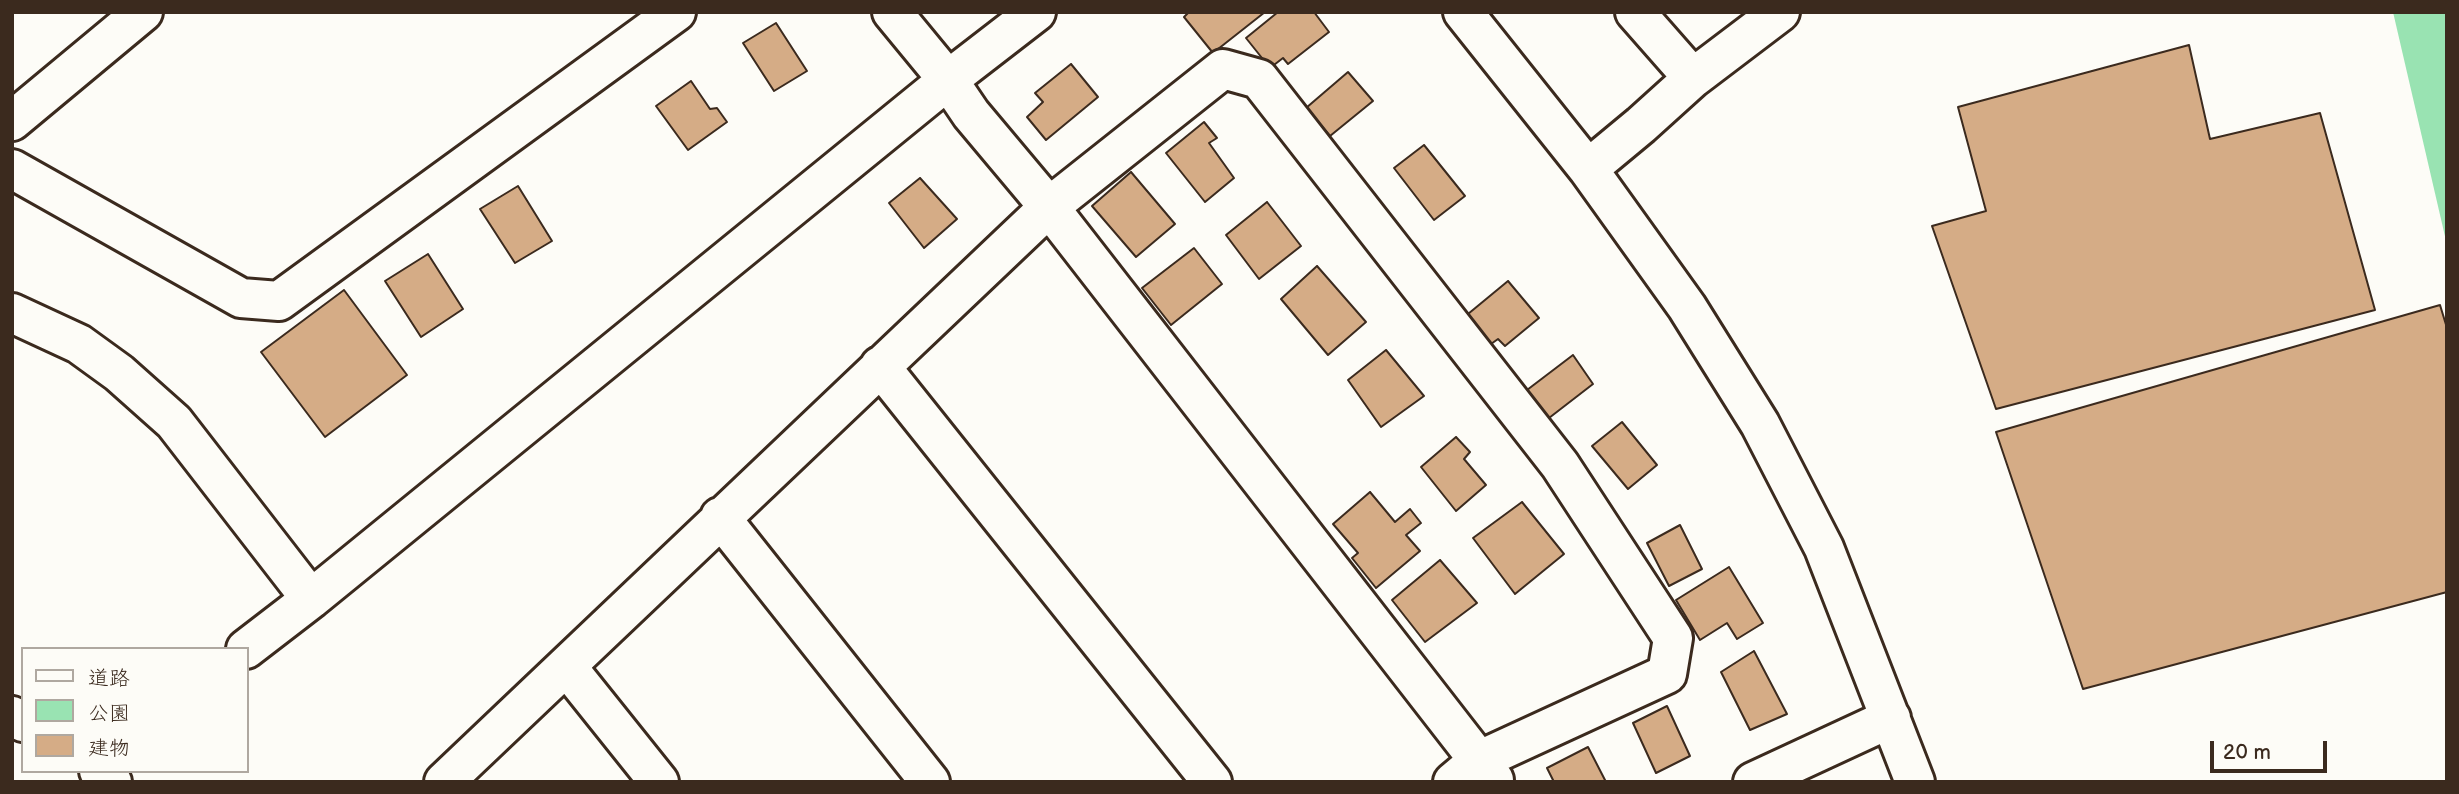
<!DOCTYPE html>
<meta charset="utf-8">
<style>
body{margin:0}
#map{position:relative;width:2459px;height:794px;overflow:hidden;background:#fdfcf7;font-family:"Balsamiq Sans","Klee One",sans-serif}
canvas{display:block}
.frame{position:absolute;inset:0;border:14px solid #3b2a1e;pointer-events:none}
.legend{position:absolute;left:21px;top:647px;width:228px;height:126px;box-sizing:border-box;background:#fdfcf7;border:2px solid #afa8a0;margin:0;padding:9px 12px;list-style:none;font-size:21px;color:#3b2a1e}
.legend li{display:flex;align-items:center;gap:14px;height:35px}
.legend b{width:35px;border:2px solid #afa8a0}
.scale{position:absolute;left:2210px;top:741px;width:117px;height:32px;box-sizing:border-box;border:4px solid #3b2a1e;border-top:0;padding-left:9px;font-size:21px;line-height:24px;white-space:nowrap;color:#3b2a1e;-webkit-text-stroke:5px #fdfcf7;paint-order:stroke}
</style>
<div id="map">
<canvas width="2459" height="794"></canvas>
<div class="frame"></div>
<ul class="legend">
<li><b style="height:9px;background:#fdfcf7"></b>道路</li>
<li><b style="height:19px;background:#99e3b2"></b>公園</li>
<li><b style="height:19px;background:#d5ac86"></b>建物</li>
</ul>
<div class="scale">20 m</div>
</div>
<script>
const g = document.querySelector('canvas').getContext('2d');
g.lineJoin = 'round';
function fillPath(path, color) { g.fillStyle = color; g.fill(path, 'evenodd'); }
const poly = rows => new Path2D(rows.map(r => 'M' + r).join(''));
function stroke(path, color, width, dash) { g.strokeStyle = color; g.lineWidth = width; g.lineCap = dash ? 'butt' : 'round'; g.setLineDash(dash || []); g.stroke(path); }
fillPath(poly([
 [2393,12,2447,12,2447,245]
]), '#99e3b2');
const building = poly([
 [1189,12,1265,12,1213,53,1184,17,1189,12],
 [1278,12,1314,12,1329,32,1288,64,1283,58,1270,68,1246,38,1278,12],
 [776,23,807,71,774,91,743,43,776,23],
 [2189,45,2210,139,2320,113,2375,310,1996,409,1932,226,1986,211,1958,107,2189,45],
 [1071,64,1098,97,1046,140,1027,117,1043,102,1035,93,1071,64],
 [1348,72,1373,101,1330,136,1306,108,1348,72],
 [691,81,710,109,717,108,727,122,688,150,656,106,691,81],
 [1204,122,1217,138,1209,143,1234,178,1205,202,1166,153,1204,122],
 [1424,145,1465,196,1434,220,1394,168,1424,145],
 [1131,172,1175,224,1136,257,1092,206,1131,172],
 [920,178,957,219,924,248,889,203,920,178],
 [518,186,552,241,515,263,480,209,518,186],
 [1267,202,1301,246,1259,279,1226,235,1267,202],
 [1194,248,1222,284,1171,325,1142,288,1194,248],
 [428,254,463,309,421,337,385,281,428,254],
 [1317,266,1366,322,1328,355,1281,299,1317,266],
 [1508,281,1539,318,1505,346,1498,339,1491,344,1468,314,1508,281],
 [344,290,407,375,325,437,261,352,344,290],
 [2440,305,2447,328,2447,592,2083,689,1996,432,2440,305],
 [1386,350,1424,396,1381,427,1348,380,1386,350],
 [1573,355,1593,384,1549,418,1527,390,1573,355],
 [1622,422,1657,465,1628,489,1592,446,1622,422],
 [1456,437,1470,452,1464,459,1486,485,1456,511,1421,467,1456,437],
 [1370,492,1395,522,1410,509,1421,523,1406,535,1420,551,1376,588,1352,558,1358,553,1333,524,1370,492],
 [1522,502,1564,554,1515,594,1473,538,1522,502],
 [1680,525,1702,569,1669,586,1647,543,1680,525],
 [1440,560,1477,603,1425,642,1392,600,1440,560],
 [1729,567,1763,623,1737,639,1727,623,1700,640,1676,600,1729,567],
 [1754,651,1787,714,1750,730,1721,672,1754,651],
 [1667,706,1690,756,1656,773,1633,723,1667,706],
 [1588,747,1606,782,1554,782,1547,768,1588,747]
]);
fillPath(building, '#d5ac86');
stroke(building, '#3b2a1e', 2);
const minor = poly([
 [892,12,948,80,971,114,1049,207,1494,780],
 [1463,12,1588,169,1687,307,1760,424,1824,548,1915,782],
 [1635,12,1693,78],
 [12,121,143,12],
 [12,169,241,298,279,301,676,12],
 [1588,169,1641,125,1693,78,1780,12],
 [12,313,79,344,119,373,174,422,311,599],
 [880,366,1212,782],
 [720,517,930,782],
 [246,649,311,599,948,80,1036,12],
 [567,667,659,782],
 [12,716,23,722],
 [99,771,112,782],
 [444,782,1049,207,1223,69,1259,79,1560,465,1673,638,1667,674,1478,761,1453,782],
 [1753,782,1891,718]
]);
stroke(minor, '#3b2a1e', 44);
stroke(minor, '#fdfcf7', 38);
</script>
